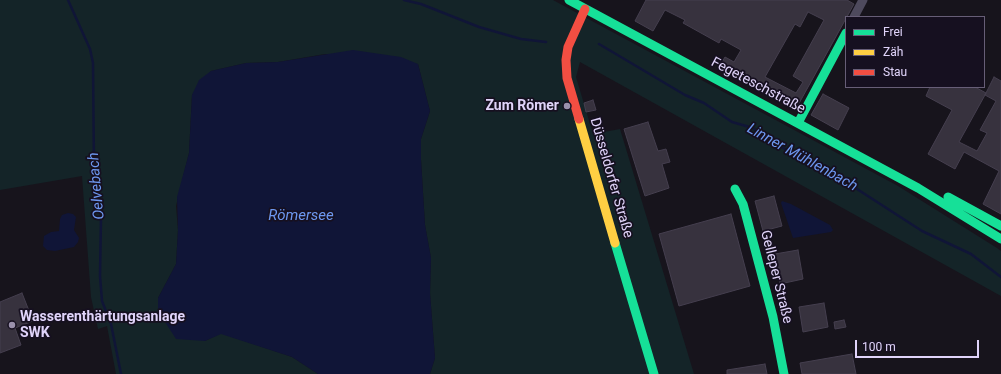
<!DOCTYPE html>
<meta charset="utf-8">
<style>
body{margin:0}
#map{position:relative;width:1001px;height:374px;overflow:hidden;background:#17141c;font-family:Roboto,sans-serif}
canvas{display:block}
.legend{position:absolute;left:845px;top:16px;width:140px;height:72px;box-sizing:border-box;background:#161020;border:1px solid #675e77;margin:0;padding:5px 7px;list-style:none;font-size:12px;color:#e0d4fa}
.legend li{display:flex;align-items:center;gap:8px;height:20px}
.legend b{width:20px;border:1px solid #675e77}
.scale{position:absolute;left:855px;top:340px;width:124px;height:18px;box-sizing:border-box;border:2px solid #e0d4fa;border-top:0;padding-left:5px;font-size:12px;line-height:14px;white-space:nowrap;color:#e0d4fa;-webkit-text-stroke:3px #161020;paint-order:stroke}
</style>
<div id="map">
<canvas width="1001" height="374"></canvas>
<ul class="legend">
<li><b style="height:5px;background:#16e098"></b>Frei</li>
<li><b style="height:5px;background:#ffcf43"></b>Zäh</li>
<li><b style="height:5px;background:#f24e42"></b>Stau</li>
</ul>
<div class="scale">100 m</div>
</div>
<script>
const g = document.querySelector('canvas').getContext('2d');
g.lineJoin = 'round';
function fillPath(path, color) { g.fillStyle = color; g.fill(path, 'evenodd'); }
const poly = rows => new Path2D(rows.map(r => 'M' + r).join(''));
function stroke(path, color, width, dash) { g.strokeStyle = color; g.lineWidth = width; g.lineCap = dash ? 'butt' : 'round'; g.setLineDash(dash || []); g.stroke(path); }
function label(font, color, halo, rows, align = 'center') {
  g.font = font + ' Roboto,sans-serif'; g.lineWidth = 3.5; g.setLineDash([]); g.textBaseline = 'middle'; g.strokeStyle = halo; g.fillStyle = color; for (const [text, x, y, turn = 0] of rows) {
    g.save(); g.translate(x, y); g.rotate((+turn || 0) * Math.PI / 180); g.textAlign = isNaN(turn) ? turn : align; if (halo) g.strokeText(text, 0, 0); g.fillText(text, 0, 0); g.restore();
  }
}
fillPath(poly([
 [0,0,553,0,898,186,997,248,1001,251,1001,296,580,62,576,77,593,134,620,129,694,374,430,374,435,358,430,293,431,258,425,225,421,160,421,139,430,111,418,64,325,54,278,62,246,63,211,71,192,95,189,153,176,206,178,230,176,264,158,298,205,341,221,333,292,357,318,374,116,374,107,326,98,329,91,297,82,176,0,190]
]), '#142428');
fillPath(poly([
 [353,50,401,57,418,64,430,111,421,139,421,160,425,225,431,258,430,293,435,358,430,374,318,374,292,357,221,334,205,341,176,339,158,311,158,298,176,264,178,230,177,197,189,153,192,95,199,80,211,71,246,63,278,62],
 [782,201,791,204,830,225,833,230,831,232,793,238,781,203],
 [68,213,73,214,76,217,74,230,79,238,78,242,74,247,55,251,47,250,43,246,44,236,51,232,59,231,60,219,62,215]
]), '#101537');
stroke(poly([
 [68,0,90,49,93,63,94,169,101,218,100,276,102,301,111,324,121,374],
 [404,0,421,4,479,27,521,39,546,42],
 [599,44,685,95,704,103,732,122,753,128,797,157,826,169,922,231,971,254,1001,277]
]), '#101537', 2.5);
const building = poly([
 [646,0,847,0,854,4,797,107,719,67,725,57,734,62,741,50,721,39,719,43,683,23,685,20,665,10,653,31,635,21,646,0],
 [808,12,824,20,793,76,803,82,796,93,765,77,795,24,800,27,808,12],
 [994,77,1001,81,1001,214,983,204,999,171,964,152,955,169,928,154,952,110,926,96,930,87,975,87,986,93,985,95,994,77],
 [985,95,996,101,980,130,987,133,977,151,959,142,985,95],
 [823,94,849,108,838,130,811,115,823,94],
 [593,100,596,110,586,112,584,103,593,100],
 [648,122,658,151,666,149,670,162,662,164,669,188,645,196,624,129,648,122],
 [774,196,782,226,763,231,755,201,774,196],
 [731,214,750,286,679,306,659,234,731,214],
 [798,250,803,279,780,284,775,254,798,250],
 [22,293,33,321,15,328,21,345,0,353,0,302,22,293],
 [824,303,828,327,803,332,799,307,824,303],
 [844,320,846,327,835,329,834,322,844,320],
 [852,354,856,374,802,374,800,363,852,354],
 [765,364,767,374,727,374,727,370,765,364]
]);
fillPath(building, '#37323e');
stroke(building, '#453f4f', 1);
stroke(poly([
 [854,17,863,0]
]), '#4e4a5d', 9);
stroke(poly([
 [569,0,918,188,1001,239],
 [798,123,846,33],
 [735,189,743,204,773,317,784,374],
 [948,197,1001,226],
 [615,243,654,374]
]), '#16e098', 9);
stroke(poly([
 [579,119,615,243]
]), '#ffcf43', 9);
stroke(poly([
 [579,119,567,78,566,60,568,47,585,9]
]), '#f24e42', 9);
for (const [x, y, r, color] of [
 [567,106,4,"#9a91ac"],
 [12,325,4,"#9a91ac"]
]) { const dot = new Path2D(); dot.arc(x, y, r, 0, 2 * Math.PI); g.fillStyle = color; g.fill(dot); stroke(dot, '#161020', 1.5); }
label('14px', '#e0d4fa', '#161020', [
 ["Fegeteschstraße",758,86,28],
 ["Düsseldorfer Straße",611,178,74],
 ["Gelleper Straße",776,277,76]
]);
label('bold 14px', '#e0d4fa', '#161020', [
 ["Zum Römer",559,106],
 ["Wasserenthärtungsanlage",20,317,"left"],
 ["SWK",20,333,"left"]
], 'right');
label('italic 15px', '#6d97ef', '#161020', [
 ["Linner Mühlenbach",802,158,29],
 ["Oelvebach",97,186,-95],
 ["Römersee",301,216]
]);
</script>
